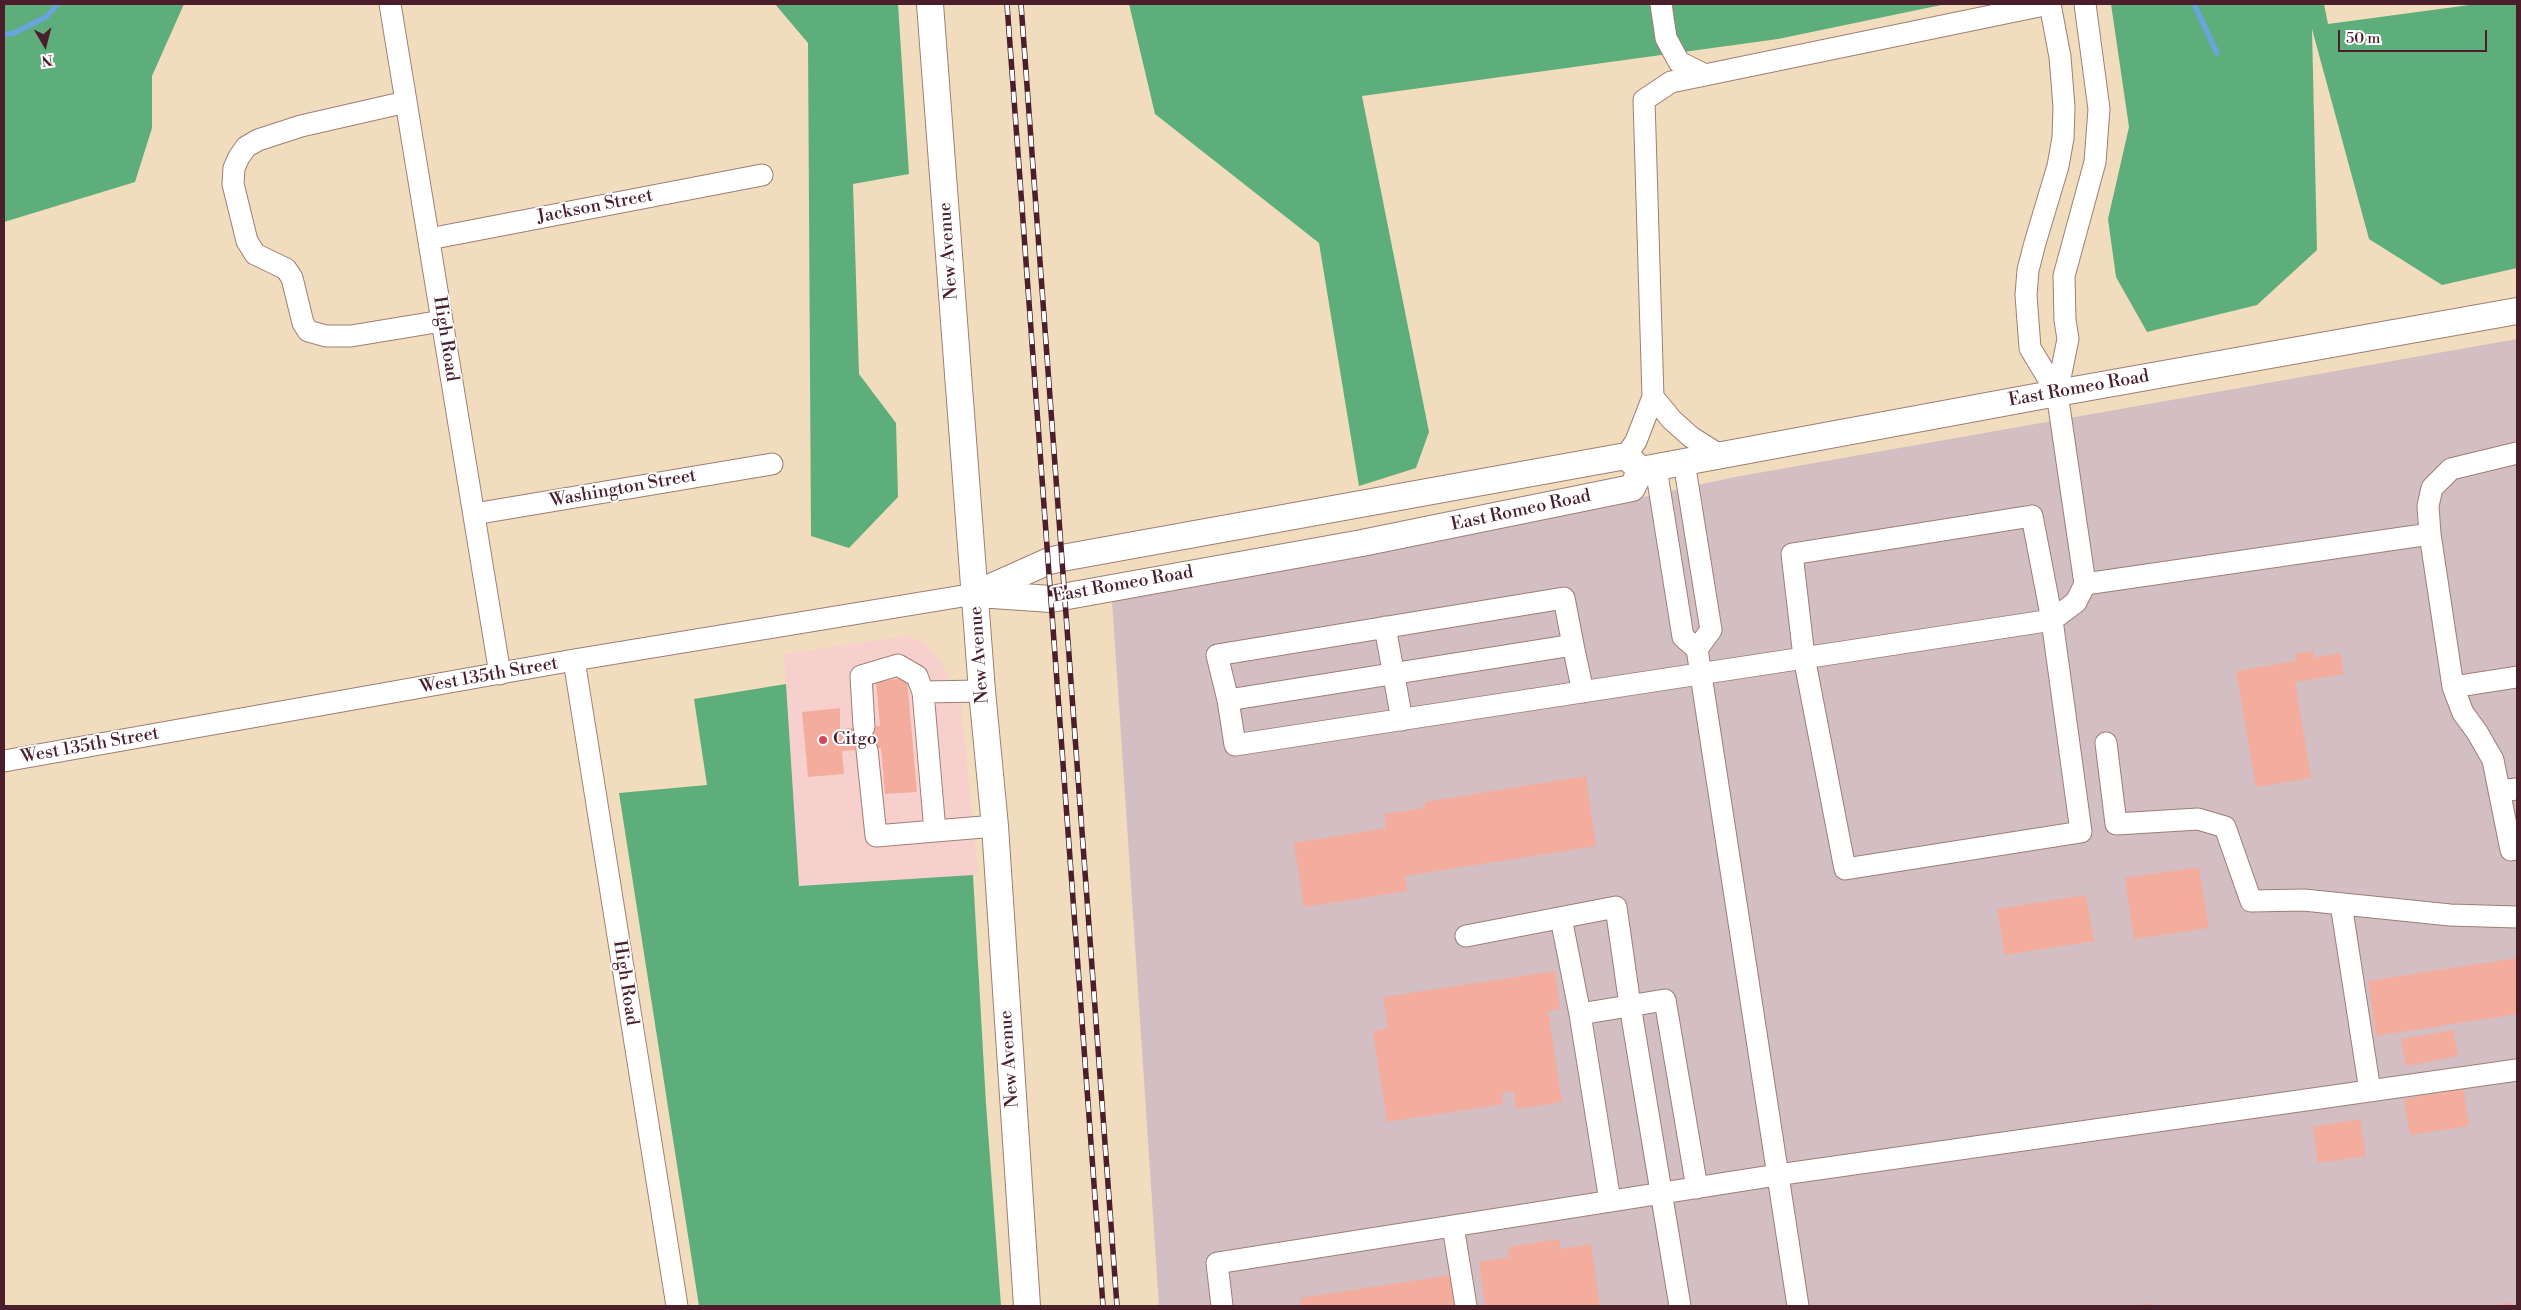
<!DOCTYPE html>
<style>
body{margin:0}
#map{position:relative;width:2521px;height:1310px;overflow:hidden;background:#f1ddbd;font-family:"Libre Bodoni",serif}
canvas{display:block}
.frame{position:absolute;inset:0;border:5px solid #4a1f2b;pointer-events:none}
.north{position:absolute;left:20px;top:20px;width:50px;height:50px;-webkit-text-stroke:4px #fff;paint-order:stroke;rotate:172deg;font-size:14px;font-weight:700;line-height:20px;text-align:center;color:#4a1f2b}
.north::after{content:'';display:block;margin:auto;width:18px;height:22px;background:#4a1f2b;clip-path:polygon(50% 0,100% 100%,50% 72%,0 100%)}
.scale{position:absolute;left:2338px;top:30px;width:149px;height:22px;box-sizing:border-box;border:2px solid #4a1f2b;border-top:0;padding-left:6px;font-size:15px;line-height:18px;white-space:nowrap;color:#4a1f2b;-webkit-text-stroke:4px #fff;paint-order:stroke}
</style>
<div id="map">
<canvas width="2521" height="1310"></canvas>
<div class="frame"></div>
<div class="north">N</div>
<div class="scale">50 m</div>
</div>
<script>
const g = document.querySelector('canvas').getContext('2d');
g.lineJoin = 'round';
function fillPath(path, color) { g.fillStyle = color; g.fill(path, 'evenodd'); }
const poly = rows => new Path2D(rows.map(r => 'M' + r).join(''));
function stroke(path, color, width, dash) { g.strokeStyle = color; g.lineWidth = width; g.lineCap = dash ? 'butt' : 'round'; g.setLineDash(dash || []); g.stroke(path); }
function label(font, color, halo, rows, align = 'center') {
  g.font = font + ' "Libre Bodoni",serif'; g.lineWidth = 4; g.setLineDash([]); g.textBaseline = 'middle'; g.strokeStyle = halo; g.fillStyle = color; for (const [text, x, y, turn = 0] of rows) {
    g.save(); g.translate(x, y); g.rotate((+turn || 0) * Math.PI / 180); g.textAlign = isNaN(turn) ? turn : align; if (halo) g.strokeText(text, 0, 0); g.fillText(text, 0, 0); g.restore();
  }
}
fillPath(poly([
 [906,636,926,643,941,662,961,704,978,875,798,886,784,654]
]), '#f7d0cd');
fillPath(poly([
 [2517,339,2517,1306,1159,1306,1112,600,1436,542,1735,477]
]), '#d2bec3');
fillPath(poly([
 [4,4,184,4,152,76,152,128,135,182,4,222],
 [775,4,898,4,909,174,853,184,859,374,896,423,898,497,849,548,811,536,808,43],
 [1129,4,1946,4,1778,39,1362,96,1429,432,1416,468,1359,486,1319,243,1155,114],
 [2111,4,2324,4,2328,24,2477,4,2517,4,2517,268,2442,285,2369,239,2312,29,2317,250,2257,305,2147,332,2116,277,2108,219,2129,127],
 [786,684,799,886,973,875,986,1104,1001,1306,699,1306,619,793,707,785,694,699]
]), '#5dae7a');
stroke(poly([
 [2194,4,2217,53],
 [4,34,12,34,46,17,58,4]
]), '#6aa4da', 5.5);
fillPath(poly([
 [2313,651,2314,658,2340,653,2344,674,2295,682,2311,778,2256,787,2236,671,2296,661,2295,654],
 [907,678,917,792,885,794,881,748,842,751,844,774,808,777,802,712,840,708,840,729,880,726,876,681],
 [1586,776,1596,846,1405,876,1407,891,1304,907,1294,843,1386,828,1384,814,1425,808,1425,802],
 [2199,867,2209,928,2134,939,2125,878],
 [2086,895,2094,941,2005,955,1997,909],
 [2517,958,2517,1014,2376,1036,2368,981],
 [1555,971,1560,1009,1548,1011,1562,1102,1516,1109,1514,1091,1502,1093,1503,1104,1387,1122,1373,1031,1388,1028,1383,997],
 [2453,1030,2458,1056,2406,1066,2401,1039],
 [2463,1089,2469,1126,2410,1135,2404,1099],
 [2360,1119,2366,1156,2318,1163,2313,1127],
 [1559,1239,1561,1249,1591,1244,1600,1306,1485,1306,1479,1262,1509,1257,1508,1247],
 [1451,1275,1456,1306,1301,1306,1300,1298],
 [2153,1303,2154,1306,2137,1306,2137,1305],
 [2502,1303,2511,1303,2516,1306,2495,1306]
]), '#f4ad9d');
const minor = poly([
 [390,4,500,674],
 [1661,4,1666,38,1679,62,1705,75],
 [2050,4,2060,57,2064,107,2063,138,2058,166,2035,243,2028,270,2026,295,2030,348,2057,393],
 [406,102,301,126,258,140,246,147,239,157,234,168,233,184,247,241,255,254,286,269,292,278,303,323,308,331,326,336,351,336,442,321],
 [429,239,762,175],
 [1653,397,1672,420,1691,437,1721,456],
 [1626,456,1636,441,1653,397,1644,100,1671,82,2049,4],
 [1684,462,1711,630,1697,649],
 [1656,468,1683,637,1697,649,1798,1306],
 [474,514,772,464],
 [2032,516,2052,620,2081,832,1845,869,1804,657,1792,554,2032,516],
 [2430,534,2428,506,2432,488,2451,469,2517,453],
 [2085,584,2430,534,2453,687,2463,713,2477,732,2493,760,2511,850,2517,849],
 [1385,627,1402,720],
 [1573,645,1564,598,1217,655,1228,700,1235,745,2052,620,2076,602,2085,584,2057,393,2068,339,2065,320,2064,276,2095,162,2099,109,2085,4],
 [574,660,677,1306],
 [2453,687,2517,677],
 [923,692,935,831],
 [1228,700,1573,645,1583,692],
 [864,727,861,676,898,665,917,676,923,692,982,691],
 [2106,743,2116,824,2198,819,2225,827,2251,901,2304,900,2450,915,2517,917],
 [867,750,876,836,995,826],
 [4,761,574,660,975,594],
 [2499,791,2517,789],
 [2341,904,2370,1091],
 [1561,918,1580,1014,1610,1201],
 [1466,936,1616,907,1630,1005,1680,1306],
 [1580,1014,1665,1000,1697,1188],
 [1453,1226,1466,1306],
 [1222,1306,1217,1263,1777,1175,2517,1070]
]);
const major = poly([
 [930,4,982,691,995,826,1027,1306],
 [1641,470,2057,393,2517,311],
 [975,594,1049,561,1062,558,1626,456,1641,470],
 [978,594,1051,599,1362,543,1632,488,1641,470]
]);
stroke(minor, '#9e7e74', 23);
stroke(major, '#9e7e74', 28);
stroke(minor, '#fff', 21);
stroke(major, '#fff', 26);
const rail = poly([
 [1007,4,1103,1306],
 [1021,4,1117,1306]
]);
stroke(rail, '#4a1f2b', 5.5);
stroke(rail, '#fff', 4, [11]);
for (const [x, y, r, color] of [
 [823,740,5,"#d1495b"]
]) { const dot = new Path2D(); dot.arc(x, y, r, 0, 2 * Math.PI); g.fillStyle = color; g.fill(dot); stroke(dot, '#fff', 2); }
label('18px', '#4a1f2b', '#fff', [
 ["Jackson Street",595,207,-11],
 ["New Avenue",949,251,-94],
 ["High Road",445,339,81],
 ["East Romeo Road",2079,389,-10],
 ["Washington Street",623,489,-10],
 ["East Romeo Road",1521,511,-12],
 ["East Romeo Road",1123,585,-10],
 ["New Avenue",980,655,-94],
 ["West 135th Street",489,676,-10],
 ["West 135th Street",90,746,-10],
 ["High Road",625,983,81],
 ["New Avenue",1010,1059,-94]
]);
label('18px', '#4a1f2b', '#fff', [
 ["Citgo",833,740]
], 'left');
</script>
